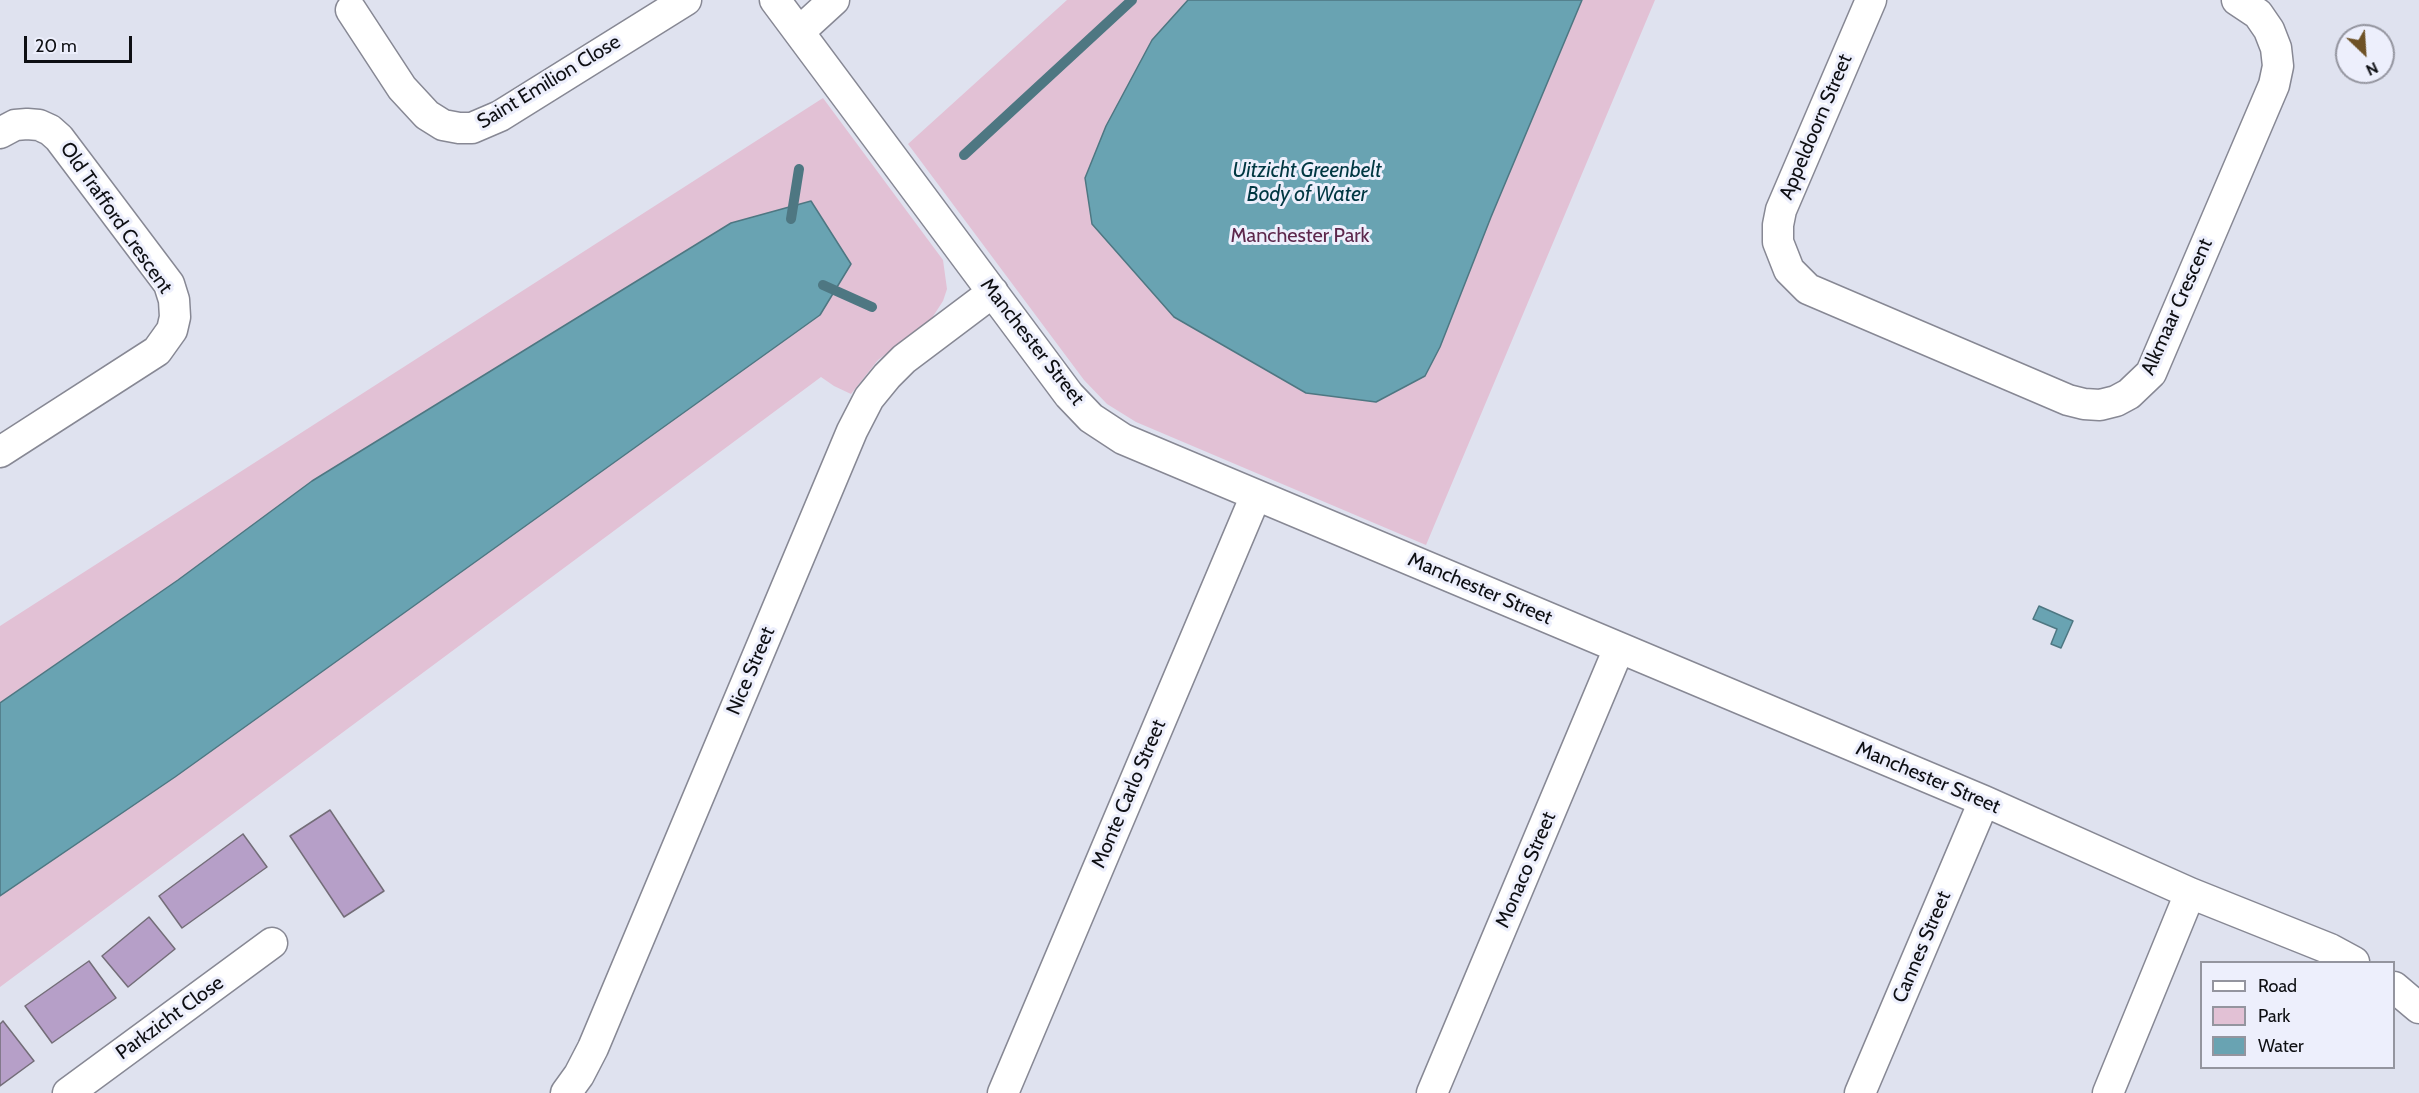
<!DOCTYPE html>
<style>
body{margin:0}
#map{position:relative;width:2419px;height:1093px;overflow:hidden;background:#dfe2ef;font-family:Cabin,sans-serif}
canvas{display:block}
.legend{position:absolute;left:2200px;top:961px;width:195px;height:108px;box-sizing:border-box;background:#edeffc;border:2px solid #94959f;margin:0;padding:8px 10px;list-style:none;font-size:18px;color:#0e0f13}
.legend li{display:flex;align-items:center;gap:12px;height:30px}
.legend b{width:30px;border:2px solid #94959f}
.north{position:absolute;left:2335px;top:24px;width:60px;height:60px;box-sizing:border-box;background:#edeffc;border:2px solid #94959f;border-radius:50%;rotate:155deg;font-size:16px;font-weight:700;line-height:24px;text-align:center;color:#0e0f13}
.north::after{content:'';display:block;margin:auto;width:21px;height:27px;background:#6f5226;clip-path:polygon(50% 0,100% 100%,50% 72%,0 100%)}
.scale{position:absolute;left:24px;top:36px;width:108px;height:27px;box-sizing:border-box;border:3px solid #0e0f13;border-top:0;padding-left:8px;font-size:18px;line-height:21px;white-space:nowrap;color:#0e0f13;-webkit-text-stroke:4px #edeffc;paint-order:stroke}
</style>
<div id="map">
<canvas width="2419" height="1093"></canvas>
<ul class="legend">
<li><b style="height:8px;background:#fff"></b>Road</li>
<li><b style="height:16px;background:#e2c1d5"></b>Park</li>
<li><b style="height:16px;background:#69a3b2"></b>Water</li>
</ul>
<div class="north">N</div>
<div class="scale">20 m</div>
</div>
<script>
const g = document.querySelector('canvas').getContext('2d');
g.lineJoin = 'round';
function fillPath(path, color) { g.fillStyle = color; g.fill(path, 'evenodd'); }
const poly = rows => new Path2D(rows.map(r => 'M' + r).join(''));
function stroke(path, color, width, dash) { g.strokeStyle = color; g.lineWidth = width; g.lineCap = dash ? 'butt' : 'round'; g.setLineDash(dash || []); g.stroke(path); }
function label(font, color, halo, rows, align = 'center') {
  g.font = font + ' Cabin,sans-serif'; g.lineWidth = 6; g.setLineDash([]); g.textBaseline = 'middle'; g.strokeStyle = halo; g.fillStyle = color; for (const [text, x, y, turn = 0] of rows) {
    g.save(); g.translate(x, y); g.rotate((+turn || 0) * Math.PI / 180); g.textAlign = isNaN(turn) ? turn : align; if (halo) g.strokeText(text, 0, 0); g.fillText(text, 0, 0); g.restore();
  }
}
fillPath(poly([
 [1067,0,1655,0,1426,545,1136,422,1107,404,1084,380,908,144],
 [823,98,943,260,947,289,943,301,930,321,878,360,851,394,834,386,821,377,0,987,0,626]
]), '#e2c1d5');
const water = poly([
 [1188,0,1582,0,1491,217,1440,347,1425,376,1376,402,1306,393,1174,317,1092,224,1085,178,1106,126,1152,40,1188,0],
 [811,201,851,264,820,315,175,777,0,896,0,703,178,580,312,481,731,223,811,201],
 [2039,606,2073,621,2061,648,2051,644,2057,629,2033,619,2039,606]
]);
fillPath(water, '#69a3b2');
stroke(water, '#4e7782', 1.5);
stroke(poly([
 [964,155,1132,0],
 [791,219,799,169],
 [823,285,872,307]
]), '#4e7782', 10);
const building = poly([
 [330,810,384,891,344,917,290,836,330,810],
 [243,834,267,867,182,928,159,896,243,834],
 [149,917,175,949,128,987,102,956,149,917],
 [89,961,116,998,52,1043,25,1006,89,961],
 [3,1021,34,1061,0,1086,0,1024,3,1021]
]);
fillPath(building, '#b69fc8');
stroke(building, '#736d78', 1.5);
const street = poly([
 [775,0,1069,395,1091,418,1123,439,1984,801,2190,893,2330,949,2354,962],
 [1871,0,1781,210,1778,225,1778,242,1789,270,1808,289,2068,400,2084,404,2100,405,2116,401,2129,394,2151,373,2274,85,2278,66,2276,48,2269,30,2258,14,2237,0],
 [351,10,402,88,427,115,443,125,459,128,472,128,500,116,686,0],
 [799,32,834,0],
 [0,133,15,125,27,124,39,125,50,130,59,138,169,284,174,300,175,317,172,330,157,351,0,452],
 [2394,987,2419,1008],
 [68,1093,272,943],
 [566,1093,579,1075,593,1048,852,431,869,398,887,376,904,359,993,292],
 [1003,1093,1256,495],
 [1432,1093,1619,648],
 [1860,1093,1984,801],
 [2108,1093,2190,893]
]);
stroke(street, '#878894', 33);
stroke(street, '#fff', 30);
label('20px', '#0e0f13', '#edeffc', [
 ["Saint Emilion Close",549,82,-31],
 ["Appeldoorn Street",1816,127,-67],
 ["Old Trafford Crescent",116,218,55],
 ["Alkmaar Crescent",2177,307,-66],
 ["Manchester Street",1032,342,52],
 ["Manchester Street",1480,589,23],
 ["Nice Street",751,671,-67],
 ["Manchester Street",1928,778,23],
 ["Monte Carlo Street",1129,794,-67],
 ["Monaco Street",1526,870,-67],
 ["Cannes Street",1922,947,-67],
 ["Parkzicht Close",170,1018,-36]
]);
label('20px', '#5d274c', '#edeffc', [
 ["Manchester Park",1300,236]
]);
label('italic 21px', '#003742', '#edeffc', [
 ["Uitzicht Greenbelt",1307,171],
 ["Body of Water",1307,195]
]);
</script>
